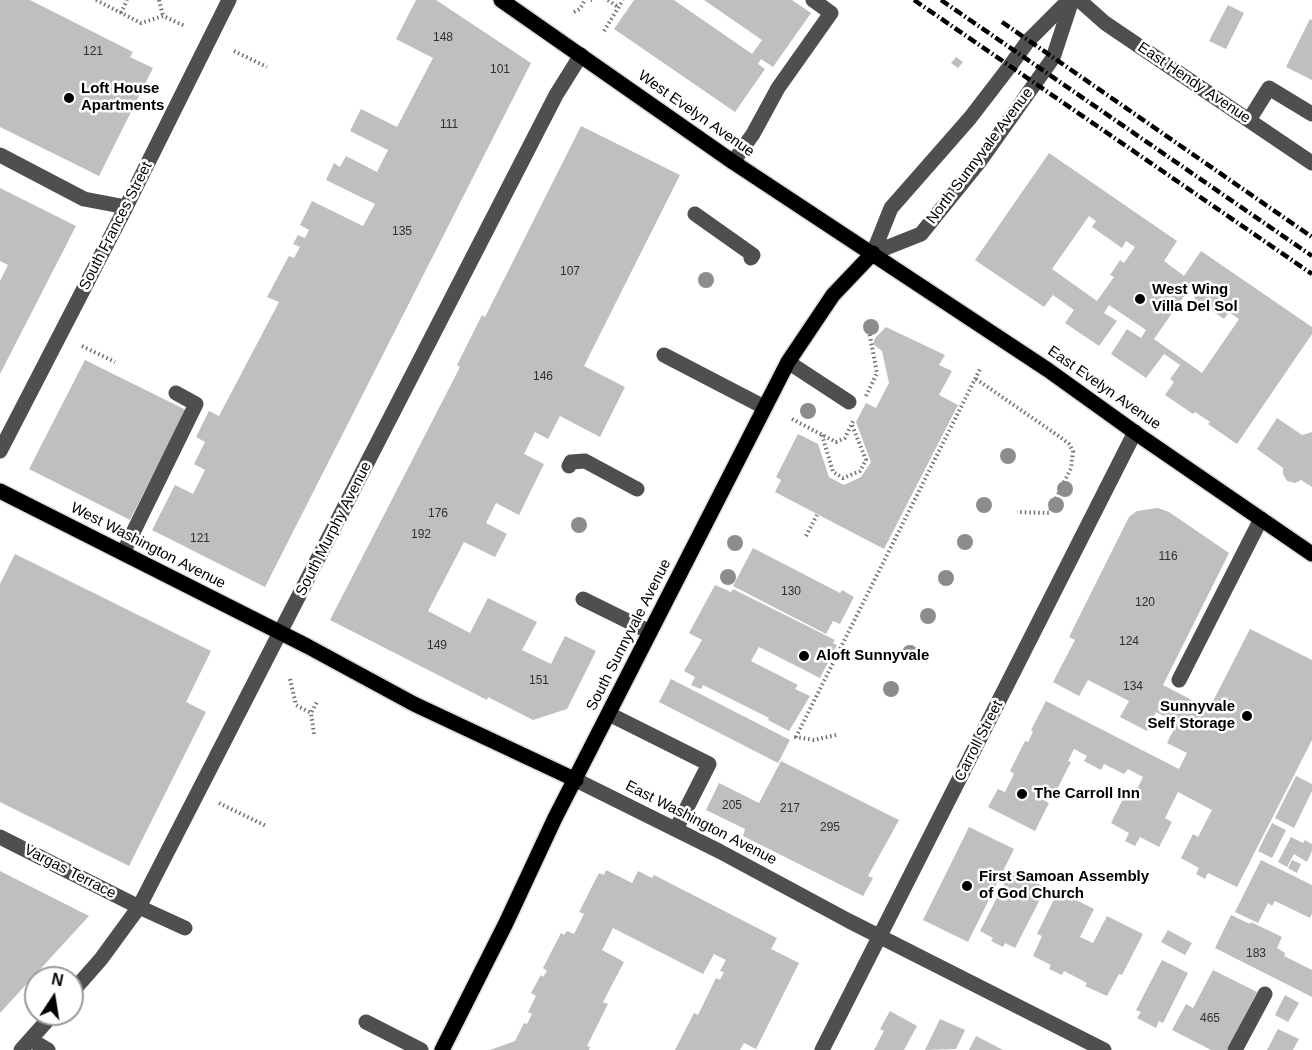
<!DOCTYPE html>
<style>
body{margin:0}
#map{position:relative;width:1312px;height:1050px;overflow:hidden;background:#fff;font-family:Arial,sans-serif}
canvas{display:block}
.north{position:absolute;left:24px;top:966px;width:60px;height:60px;box-sizing:border-box;background:#fff;border:2px solid #999;border-radius:50%;rotate:12deg;font-size:16px;font-weight:700;line-height:24px;text-align:center;color:#000}
.north::after{content:'';display:block;margin:auto;width:21px;height:27px;background:#000;clip-path:polygon(50% 0,100% 100%,50% 72%,0 100%)}
</style>
<div id="map">
<canvas width="1312" height="1050"></canvas>
<div class="north">N</div>
</div>
<script>
const g = document.querySelector('canvas').getContext('2d');
g.lineJoin = 'round';
function fillPath(path, color) { g.fillStyle = color; g.fill(path, 'evenodd'); }
const poly = rows => new Path2D(rows.map(r => 'M' + r).join(''));
function stroke(path, color, width, dash) { g.strokeStyle = color; g.lineWidth = width; g.lineCap = dash ? 'butt' : 'round'; g.setLineDash(dash || []); g.stroke(path); }
function label(font, color, halo, rows, align = 'center') {
  g.font = font + ' Arial,sans-serif'; g.lineWidth = 5; g.setLineDash([]); g.textBaseline = 'middle'; g.strokeStyle = halo; g.fillStyle = color; for (const [text, x, y, turn = 0] of rows) {
    g.save(); g.translate(x, y); g.rotate((+turn || 0) * Math.PI / 180); g.textAlign = isNaN(turn) ? turn : align; if (halo) g.strokeText(text, 0, 0); g.fillText(text, 0, 0); g.restore();
  }
}
fillPath(poly([
 [0,0,30,0,133,52,130,57,153,68,99,176,0,127],
 [416,0,436,0,531,63,265,587,152,530,175,485,193,494,205,470,194,464,205,442,196,437,209,411,219,416,279,302,267,297,289,256,294,258,300,247,293,244,298,235,305,238,309,230,300,225,312,201,363,226,375,204,326,180,334,163,340,167,346,156,377,172,388,150,350,131,361,109,397,127,433,58,396,39],
 [634,0,674,0,752,54,762,40,704,0,792,0,811,13,773,67,761,59,758,64,765,69,735,112,614,29],
 [1228,5,1244,13,1226,49,1209,41],
 [1310,19,1312,20,1312,80,1286,67],
 [956,57,963,62,958,68,951,63],
 [581,126,680,175,584,366,625,387,600,437,560,416,548,439,535,432,524,454,544,464,519,515,496,503,486,523,507,534,495,557,464,542,428,611,470,633,488,598,537,622,522,650,551,664,565,636,596,651,567,709,533,720,488,697,487,700,330,620,460,367,457,365,482,315,485,317],
 [1049,153,1177,241,1164,261,1184,276,1201,251,1312,327,1312,334,1237,444,1208,424,1210,422,1195,412,1193,414,1165,395,1174,382,1170,379,1180,365,1164,354,1146,378,1111,354,1127,329,1141,338,1146,330,1109,305,1104,313,1117,321,1099,346,1065,323,1074,310,1053,295,1044,307,975,260],
 [1089,216,1096,221,1092,227,1122,248,1126,241,1135,247,1124,263,1120,260,1110,275,1114,277,1097,301,1052,269],
 [1191,286,1199,291,1194,298,1224,319,1229,312,1239,319,1202,373,1154,339],
 [0,188,76,226,0,374,0,281,8,265,0,261],
 [886,327,945,355,939,365,952,371,939,395,958,405,884,549,775,492,781,480,776,477,798,434,818,444,829,477,844,485,861,477,871,462,856,422,866,403,876,408,889,383,882,351,873,344,875,338],
 [85,360,186,410,130,520,29,469],
 [1277,418,1302,435,1312,432,1312,487,1301,480,1295,483,1287,481,1283,474,1283,468,1257,449],
 [1158,508,1169,512,1229,553,1163,685,1209,709,1250,629,1312,660,1312,740,1237,887,1208,873,1205,879,1196,874,1199,868,1181,858,1193,834,1198,837,1212,810,1178,792,1165,818,1172,822,1159,847,1140,837,1135,846,1125,841,1129,833,1111,823,1128,789,1135,793,1143,777,1128,769,1124,774,1104,764,1101,770,1084,761,1087,756,1074,749,1068,761,1071,762,1054,795,1050,792,1045,801,1049,803,1035,831,988,807,998,789,1005,792,1014,774,1010,771,1025,741,1028,742,1033,732,1031,730,1046,701,1179,769,1187,753,1167,743,1177,723,1156,712,1147,731,1120,717,1129,701,1088,680,1079,696,1053,682,1075,640,1069,637,1129,517,1137,511],
 [753,548,840,593,842,590,854,597,840,624,833,621,826,634,733,586],
 [15,554,211,651,186,702,206,712,129,866,0,802,0,584],
 [715,585,731,592,733,589,835,640,833,643,837,645,820,678,759,647,751,661,798,685,795,689,810,696,789,731,768,720,769,718,703,685,701,689,691,685,695,677,684,671,702,640,689,633],
 [671,679,790,740,778,763,659,702],
 [781,761,899,820,868,876,873,878,863,896,743,836,745,829,706,810,719,783,759,803],
 [1296,776,1312,784,1312,791,1294,828,1275,818],
 [1272,823,1286,830,1272,858,1258,851],
 [969,827,1014,849,968,942,923,920],
 [1291,837,1303,843,1305,840,1312,844,1312,851,1307,862,1294,854,1287,867,1278,862],
 [1261,860,1312,885,1312,913,1310,918,1275,901,1272,906,1268,903,1258,923,1235,912],
 [1292,860,1301,864,1297,873,1288,868],
 [606,870,632,883,638,871,652,878,654,875,777,938,771,949,799,963,756,1049,744,1043,740,1050,675,1050,694,1013,698,1015,716,978,720,980,724,972,720,971,726,960,714,954,703,974,613,928,602,950,624,962,603,1002,608,1004,587,1046,590,1047,589,1050,490,1050,515,1041,524,1023,527,1024,532,1014,528,1012,536,996,531,993,541,975,543,977,547,971,543,968,561,933,564,935,567,931,574,934,584,914,579,912,599,873,604,875],
 [1011,870,1046,888,1015,948,1005,943,1003,947,991,941,993,938,980,931],
 [0,871,89,916,0,1013],
 [1058,891,1094,909,1080,937,1093,943,1107,916,1143,934,1122,975,1119,974,1107,996,1085,986,1087,983,1064,971,1062,975,1049,969,1051,965,1033,956,1042,936,1037,934],
 [1231,915,1250,924,1251,922,1282,937,1277,948,1285,953,1284,956,1312,970,1312,997,1215,948],
 [1168,930,1192,943,1185,955,1161,942],
 [1162,960,1188,973,1163,1023,1159,1021,1156,1028,1137,1018,1141,1012,1136,1010],
 [1213,970,1257,992,1227,1050,1211,1050,1172,1030,1186,1004,1193,1008],
 [1285,995,1299,1003,1288,1022,1275,1015],
 [890,1011,917,1026,904,1050,874,1050,884,1031,880,1029],
 [940,1019,965,1030,956,1049,925,1050],
 [1278,1029,1299,1039,1293,1050,1267,1050],
 [976,1036,1003,1050,969,1050]
]), '#bfbfbf');
const major = poly([
 [501,0,733,162,1048,370,1140,436,1312,554],
 [0,491,307,646,414,704,576,780],
 [442,1050,506,923,555,818,788,362,833,295,873,253]
]);
stroke(major, '#dbdbdb', 18);
stroke(poly([
 [96,0,141,23,163,16,185,26],
 [159,0,163,16],
 [591,0,592,0],
 [608,0,618,7],
 [574,12,580,9,585,0],
 [121,13,127,0],
 [604,31,623,0],
 [234,51,267,67],
 [82,346,115,362],
 [976,379,1060,437,1069,444,1073,451,1071,468,1049,513,1017,512],
 [866,396,877,373,867,321],
 [792,419,836,442,845,438,854,419],
 [822,435,833,472,843,478,860,471,866,460,852,425],
 [806,536,817,515],
 [290,679,296,705,311,713],
 [314,734,311,713,318,700],
 [836,735,814,740,796,737,980,369],
 [219,803,266,826]
]), '#717171', 4, [1.5, 3]);
stroke(poly([
 [1079,0,1105,23,1312,163],
 [1249,120,1269,88,1312,114],
 [0,155,84,199,126,207],
 [733,162,753,134,778,88,831,13,813,0],
 [695,214,753,255,751,258],
 [873,253,921,234,980,161,1053,58,1072,0],
 [873,253,891,208,970,118,1010,66,1028,41,1069,0],
 [664,355,764,407],
 [788,362,849,402],
 [0,451,126,207,229,0],
 [569,466,571,462,585,461,637,489],
 [123,553,196,404,176,393],
 [583,599,650,632],
 [1179,680,1261,519],
 [609,714,709,764,676,829],
 [576,780,719,851,849,921,1104,1050],
 [0,837,139,907,185,928],
 [72,992,101,959,139,907,556,95,581,55],
 [366,1022,421,1050],
 [31,1040,48,1050],
 [21,1050,53,1014],
 [822,1050,1135,432],
 [1235,1050,1265,994]
]), '#4f4f4f', 15);
stroke(major, '#000', 15);
stroke(poly([
 [914,0,1312,274],
 [941,0,1312,256],
 [1002,22,1312,237]
]), '#000', 4.5, [9, 3, 1.5, 3]);
g.fillStyle = '#8c8c8c';
for (const [x, y] of [
 [706,280],
 [871,327],
 [808,411],
 [1008,456],
 [1065,489],
 [984,505],
 [1056,505],
 [579,525],
 [965,542],
 [735,543],
 [728,577],
 [946,578],
 [928,616],
 [910,653],
 [891,689]
]) { g.beginPath(); g.arc(x, y, 8, 0, 2 * Math.PI); g.fill(); }
for (const [x, y, r, color] of [
 [69,98,6,"#000"],
 [1140,299,6,"#000"],
 [804,656,6,"#000"],
 [1247,716,6,"#000"],
 [1022,794,6,"#000"],
 [967,886,6,"#000"]
]) { const dot = new Path2D(); dot.arc(x, y, r, 0, 2 * Math.PI); g.fillStyle = color; g.fill(dot); stroke(dot, '#fff', 2); }
label('12px', '#303030', null, [
 ["148",443,38],
 ["121",93,52],
 ["101",500,70],
 ["111",449,125],
 ["135",402,232],
 ["107",570,272],
 ["146",543,377],
 ["176",438,514],
 ["192",421,535],
 ["121",200,539],
 ["116",1168,557],
 ["130",791,592],
 ["120",1145,603],
 ["124",1129,642],
 ["149",437,646],
 ["151",539,681],
 ["134",1133,687],
 ["205",732,806],
 ["217",790,809],
 ["295",830,828],
 ["183",1256,954],
 ["465",1210,1019]
]);
label('15px', '#000', '#fff', [
 ["East Hendy Avenue",1194,83,34],
 ["West Evelyn Avenue",696,114,35],
 ["North Sunnyvale Avenue",980,156,-53],
 ["South Frances Street",116,226,-63],
 ["East Evelyn Avenue",1104,388,35],
 ["South Murphy Avenue",334,529,-63],
 ["West Washington Avenue",148,546,27],
 ["South Sunnyvale Avenue",629,635,-63],
 ["Carroll Street",979,741,-63],
 ["East Washington Avenue",701,823,27],
 ["Vargas Terrace",70,872,27]
]);
label('bold 15px', '#000', '#fff', [
 ["Loft House",81,89],
 ["Apartments",81,106],
 ["West Wing",1152,290],
 ["Villa Del Sol",1152,307],
 ["Aloft Sunnyvale",816,656],
 ["Sunnyvale",1235,707,"right"],
 ["Self Storage",1235,724,"right"],
 ["The Carroll Inn",1034,794],
 ["First Samoan Assembly",979,877],
 ["of God Church",979,894]
], 'left');
</script>
